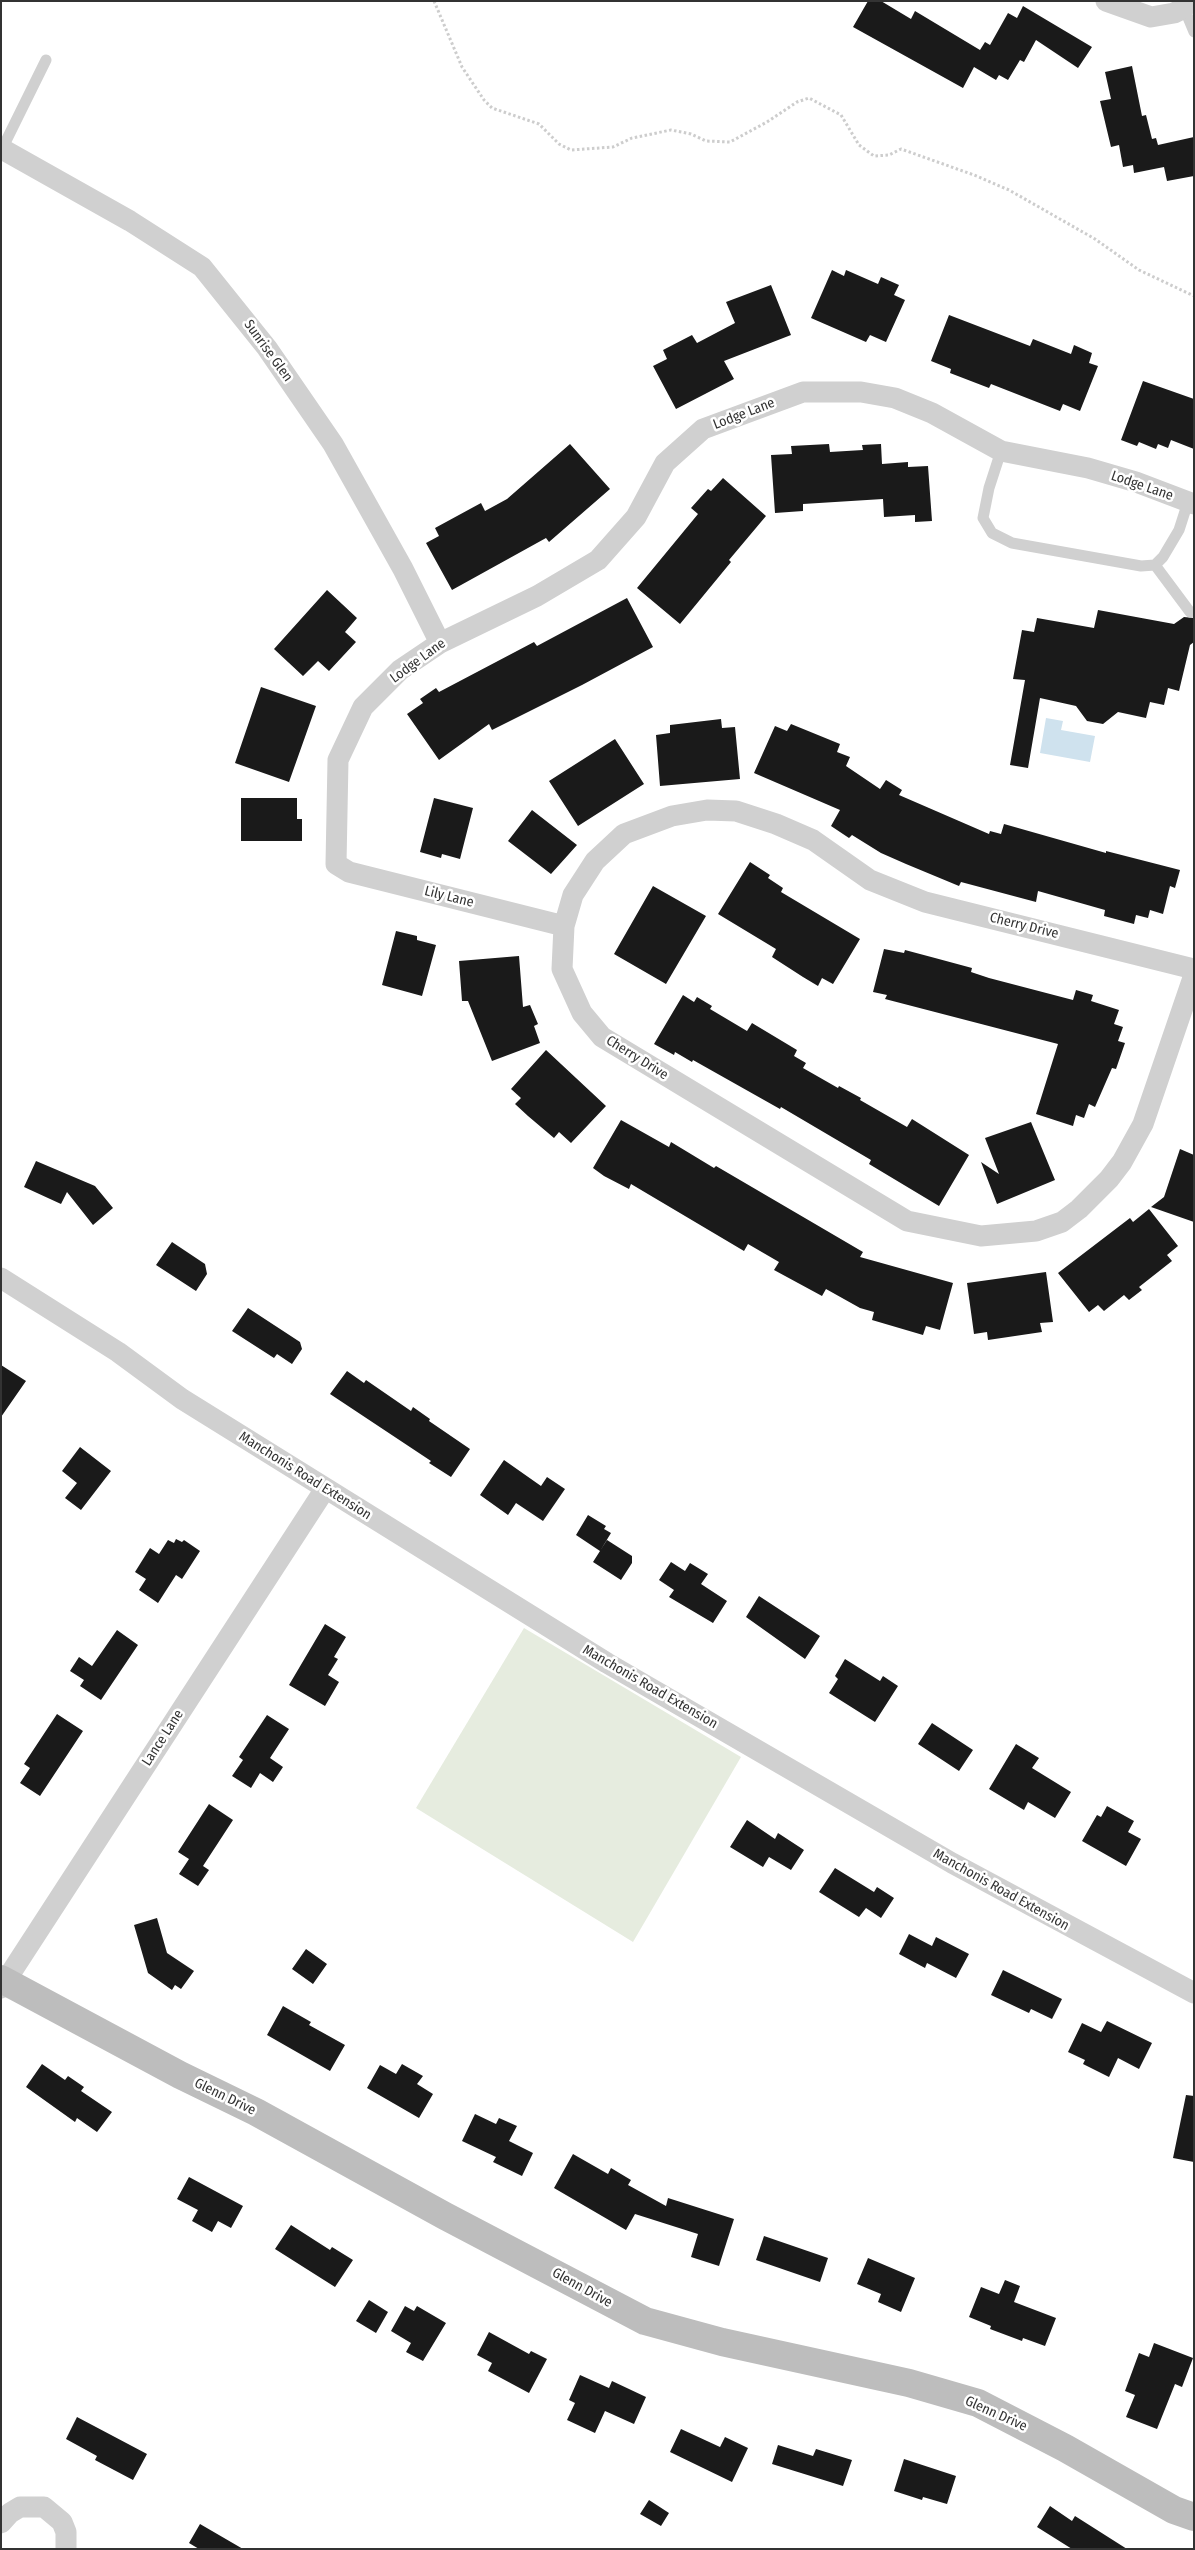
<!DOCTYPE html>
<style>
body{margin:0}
#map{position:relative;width:1195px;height:2550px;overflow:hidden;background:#fff;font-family:"Fira Sans Condensed",sans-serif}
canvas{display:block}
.frame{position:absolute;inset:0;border:2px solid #333;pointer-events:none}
</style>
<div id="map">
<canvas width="1195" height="2550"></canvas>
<div class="frame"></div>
</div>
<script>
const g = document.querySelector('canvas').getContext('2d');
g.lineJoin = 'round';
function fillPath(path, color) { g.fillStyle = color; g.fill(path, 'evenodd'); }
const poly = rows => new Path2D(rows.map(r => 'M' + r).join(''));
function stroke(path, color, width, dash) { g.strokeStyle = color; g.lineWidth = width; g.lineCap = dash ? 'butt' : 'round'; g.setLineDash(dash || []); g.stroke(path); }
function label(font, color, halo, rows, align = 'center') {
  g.font = font + ' "Fira Sans Condensed",sans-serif'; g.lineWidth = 5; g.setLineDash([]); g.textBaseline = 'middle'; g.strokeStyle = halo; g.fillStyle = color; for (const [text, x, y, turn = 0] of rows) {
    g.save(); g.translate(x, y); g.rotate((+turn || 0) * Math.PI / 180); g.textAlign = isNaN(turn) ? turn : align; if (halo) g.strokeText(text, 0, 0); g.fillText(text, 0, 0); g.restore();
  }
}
fillPath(poly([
 [524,1628,741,1757,633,1942,416,1808]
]), '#e6ecdf');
fillPath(poly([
 [1046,718,1063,721,1061,730,1095,736,1090,762,1040,753]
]), '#cfe2ee');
fillPath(poly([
 [868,1,881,1,911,19,915,11,980,50,985,42,990,45,1008,13,1017,18,1023,6,1092,47,1078,68,1036,40,1024,62,1020,60,1008,80,999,75,996,80,974,67,963,88,853,27],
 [1132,66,1142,116,1146,115,1152,139,1156,138,1158,145,1194,137,1194,176,1167,181,1164,167,1134,173,1133,165,1123,167,1119,145,1111,147,1100,101,1111,99,1105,72],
 [832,270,844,276,846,270,878,284,881,277,899,285,894,295,905,300,886,342,870,335,866,342,811,318],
 [771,285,791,335,724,361,734,379,676,409,653,366,667,359,663,350,692,335,697,343,735,323,726,302],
 [949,315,1030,346,1033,339,1071,354,1074,345,1092,353,1089,363,1098,366,1080,411,1063,404,1060,411,991,384,989,388,950,373,951,369,931,361],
 [1143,381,1194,399,1194,449,1171,440,1168,448,1158,444,1156,449,1139,442,1137,446,1121,440],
 [570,444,610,489,549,542,546,538,452,590,426,543,439,536,435,528,481,503,485,511,507,499],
 [829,444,830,452,863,450,862,445,881,444,882,464,908,462,908,467,928,466,932,521,915,522,915,515,884,517,883,499,803,504,803,511,775,513,771,455,792,454,791,446],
 [723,478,766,516,729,560,731,562,680,624,637,588,698,514,691,508,708,489,711,491],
 [327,590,357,618,345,632,356,642,329,671,318,661,303,676,274,649],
 [627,598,653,647,582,685,492,730,489,724,439,760,407,714,423,703,420,699,436,688,439,692,534,642,537,646],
 [1098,610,1174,624,1184,617,1194,618,1194,642,1190,645,1179,691,1168,688,1164,705,1150,702,1146,718,1118,712,1103,724,1087,721,1076,706,1040,698,1028,768,1010,765,1025,680,1013,679,1022,630,1034,632,1037,618,1094,628],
 [261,687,316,706,289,782,235,763],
 [721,719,722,728,735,727,740,779,660,786,656,735,670,733,670,725],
 [791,724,840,744,837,752,850,757,846,766,880,789,886,780,902,790,899,795,989,834,990,831,1001,834,1004,824,1106,853,1106,851,1180,870,1175,888,1170,886,1163,914,1150,910,1148,918,1136,915,1134,924,1104,916,1105,910,1038,891,1036,902,961,882,959,886,906,864,907,861,906,864,881,853,852,835,849,838,831,826,840,810,754,773,775,726,787,731],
 [615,739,644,784,578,826,549,781],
 [241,798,297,798,297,819,302,819,302,841,241,841],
 [434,798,473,808,460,859,442,854,441,858,420,852],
 [532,810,577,845,551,874,508,841],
 [750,862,770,875,768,878,783,888,781,892,860,939,833,984,822,978,818,986,803,977,772,957,776,949,718,914],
 [653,886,706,916,666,984,614,954],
 [396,931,417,936,417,940,436,945,422,996,382,985],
 [884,949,904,953,905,950,935,958,972,968,971,972,989,978,1073,1000,1076,990,1093,995,1091,1001,1119,1010,1114,1024,1123,1027,1118,1041,1125,1043,1116,1069,1112,1068,1095,1107,1089,1104,1084,1118,1076,1115,1073,1126,1036,1114,1058,1044,885,999,887,995,873,992],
 [519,956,523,1007,530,1005,538,1024,534,1026,540,1043,492,1061,468,1001,462,1001,459,961],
 [683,995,694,1002,697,997,712,1006,710,1009,747,1031,752,1023,797,1050,794,1056,806,1063,803,1068,838,1088,839,1086,861,1098,860,1100,907,1127,912,1119,969,1155,939,1206,869,1164,871,1160,781,1107,780,1109,693,1060,692,1062,675,1052,674,1055,654,1044],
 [546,1050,606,1106,571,1143,559,1132,554,1138,528,1116,515,1104,521,1098,511,1089],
 [621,1120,669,1147,671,1142,714,1168,716,1166,863,1252,860,1257,953,1283,940,1330,926,1326,923,1335,872,1320,874,1312,860,1308,826,1289,822,1296,774,1270,779,1262,748,1244,744,1251,631,1184,629,1189,604,1176,593,1168],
 [1031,1122,1055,1180,997,1204,981,1162,999,1174,985,1138],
 [1180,1149,1194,1155,1194,1222,1151,1207,1164,1197],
 [36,1161,95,1186,113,1208,93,1225,67,1192,61,1204,24,1187],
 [1149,1209,1178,1246,1167,1255,1172,1261,1139,1287,1142,1290,1129,1300,1124,1295,1104,1311,1098,1305,1089,1312,1058,1273,1130,1218,1133,1222],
 [172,1242,205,1264,207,1274,196,1291,156,1265],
 [1046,1272,1053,1322,1040,1323,1042,1332,988,1340,987,1332,974,1334,967,1283],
 [248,1308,300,1342,302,1349,292,1364,277,1354,274,1358,232,1331],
 [1,1365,26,1381,1,1417],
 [347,1371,364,1383,366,1380,411,1411,413,1407,430,1419,429,1421,470,1449,451,1477,429,1463,431,1461,330,1394],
 [80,1447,111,1471,81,1510,65,1498,77,1483,62,1471],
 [504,1460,541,1486,547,1477,565,1489,543,1521,516,1503,508,1515,480,1495],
 [588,1515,606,1526,604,1529,611,1533,600,1551,576,1535],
 [176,1539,182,1542,184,1540,200,1551,182,1579,176,1575,158,1603,139,1590,146,1579,135,1572,150,1548,159,1554,168,1540,174,1543],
 [607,1540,632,1556,632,1563,621,1580,593,1562],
 [671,1562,685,1571,690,1563,708,1574,701,1584,727,1601,713,1623,669,1597,674,1590,659,1580],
 [759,1596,820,1636,805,1659,746,1617],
 [325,1624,346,1637,334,1657,338,1659,328,1675,339,1682,325,1706,289,1685],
 [117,1630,138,1645,101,1700,80,1686,84,1680,70,1671,79,1657,92,1666],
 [845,1659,880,1681,883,1676,898,1686,875,1722,829,1693,838,1679,835,1676],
 [57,1714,83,1731,40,1796,20,1783,30,1768,24,1764],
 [267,1715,289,1729,270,1758,283,1767,273,1782,260,1773,251,1788,232,1776,243,1760,239,1757],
 [932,1723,973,1750,959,1771,918,1744],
 [1016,1744,1039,1758,1032,1768,1071,1792,1055,1818,1028,1802,1024,1810,989,1789],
 [209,1804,233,1820,203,1866,209,1870,198,1886,179,1874,189,1859,178,1852],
 [1107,1806,1134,1821,1128,1832,1141,1839,1126,1866,1082,1841,1097,1815,1101,1817],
 [747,1820,775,1839,778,1833,804,1850,791,1870,769,1857,763,1867,730,1847],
 [835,1868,874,1892,877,1887,894,1898,881,1918,866,1908,859,1917,819,1892],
 [157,1918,167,1953,194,1971,181,1989,175,1985,172,1990,148,1973,134,1925],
 [909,1934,932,1946,936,1937,969,1954,956,1978,927,1963,925,1968,899,1954],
 [306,1949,327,1964,313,1984,292,1969],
 [1003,1970,1062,1999,1052,2019,1031,2009,1029,2013,991,1995],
 [283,2006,311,2022,309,2025,345,2045,330,2071,267,2035],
 [1107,2021,1152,2043,1139,2069,1118,2058,1109,2077,1083,2064,1085,2060,1068,2052,1082,2023,1101,2032],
 [42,2064,65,2080,68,2076,84,2087,81,2091,112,2112,97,2132,77,2118,75,2122,26,2087],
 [402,2064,423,2076,417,2084,433,2094,419,2118,367,2088,380,2065,396,2074],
 [1186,2095,1194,2096,1194,2162,1173,2158],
 [475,2114,496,2124,499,2118,517,2126,509,2141,533,2153,522,2176,493,2162,496,2157,462,2141],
 [573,2154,608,2174,611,2168,631,2180,628,2185,666,2206,668,2198,734,2219,719,2266,691,2257,698,2234,635,2214,626,2230,554,2188],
 [189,2177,243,2206,231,2228,218,2221,212,2232,192,2221,198,2210,177,2199],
 [291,2225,330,2250,332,2247,353,2260,335,2287,275,2249],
 [764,2236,828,2258,820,2282,756,2260],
 [868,2258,915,2278,901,2312,878,2302,881,2294,857,2284],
 [1005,2280,1020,2286,1014,2302,1056,2318,1045,2346,1023,2338,1022,2341,990,2329,991,2326,969,2317,981,2287,999,2294],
 [369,2300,388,2312,376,2333,356,2321],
 [405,2306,414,2311,417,2306,446,2323,423,2361,406,2352,411,2343,391,2331],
 [489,2332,529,2354,531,2351,547,2359,529,2393,488,2371,492,2363,477,2355],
 [1154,2343,1193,2358,1182,2387,1175,2384,1157,2429,1126,2417,1135,2395,1125,2391,1139,2353,1149,2357],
 [580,2375,609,2388,612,2381,646,2397,634,2424,605,2411,595,2433,567,2420,575,2403,569,2400],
 [77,2417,147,2454,133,2480,95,2460,97,2456,66,2439],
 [681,2429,720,2447,725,2437,748,2448,732,2482,670,2452],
 [778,2445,813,2456,816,2449,852,2460,843,2486,772,2464],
 [904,2459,956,2476,947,2504,923,2497,922,2500,894,2491],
 [649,2500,669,2513,661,2526,640,2514],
 [1050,2506,1072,2521,1075,2516,1127,2549,1072,2549,1037,2527],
 [200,2524,243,2549,199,2549,189,2543]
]), '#1a1a1a');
stroke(poly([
 [434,1,462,67,484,100,492,108,539,124,559,144,571,150,613,147,632,138,671,130,691,134,706,141,730,142,767,122,797,102,809,98,841,115,859,145,874,156,889,155,901,149,974,175,1009,190,1095,239,1139,270,1194,296]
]), '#cdcdcd', 3, [2.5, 2.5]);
stroke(poly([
 [1184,8,1194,32],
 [2,149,46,60],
 [1001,451,989,488,983,518,992,533,1012,543,1141,566,1155,565,1163,557,1179,530,1188,502],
 [1155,565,1190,612]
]), '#d0d0d0', 11);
stroke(poly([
 [1106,1,1151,17,1174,13,1184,8,1189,1],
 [2,149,130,221,202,267,267,348,333,444,403,569,440,643],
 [564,926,349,872,336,864,338,760,363,707,400,670,440,643,537,596,598,560,636,517,665,463,703,429,803,392,861,392,895,398,932,413,1001,451,1088,468,1136,482,1194,504],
 [1194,969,925,902,870,880,813,840,776,824,736,811,707,810,672,816,624,834,595,861,573,895,564,926,562,969,582,1013,602,1037,907,1221,981,1236,1036,1231,1062,1222,1079,1209,1109,1179,1122,1162,1143,1124,1194,975],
 [1,1278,118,1352,182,1399,607,1663,952,1863,1194,1993],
 [1,1988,325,1489],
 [1,2523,10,2513,20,2507,44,2507,62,2522,66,2532,66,2549]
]), '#d0d0d0', 21);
stroke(poly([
 [1,1979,180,2075,256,2112,445,2216,645,2321,722,2342,909,2383,978,2403,1065,2448,1174,2510,1194,2517]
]), '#bdbdbd', 28);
label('14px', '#333', '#fff', [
 ["Sunrise Glen",268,351,54],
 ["Lodge Lane",744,414,-21],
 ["Lodge Lane",1142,486,19],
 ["Lodge Lane",418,661,-36],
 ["Lily Lane",449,897,14],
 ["Cherry Drive",1024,926,14],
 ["Cherry Drive",637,1058,32],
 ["Manchonis Road Extension",305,1476,32],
 ["Manchonis Road Extension",650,1687,30],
 ["Lance Lane",163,1738,-57],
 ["Manchonis Road Extension",1001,1890,29],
 ["Glenn Drive",225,2097,26],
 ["Glenn Drive",582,2288,29],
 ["Glenn Drive",996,2414,24]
]);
</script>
